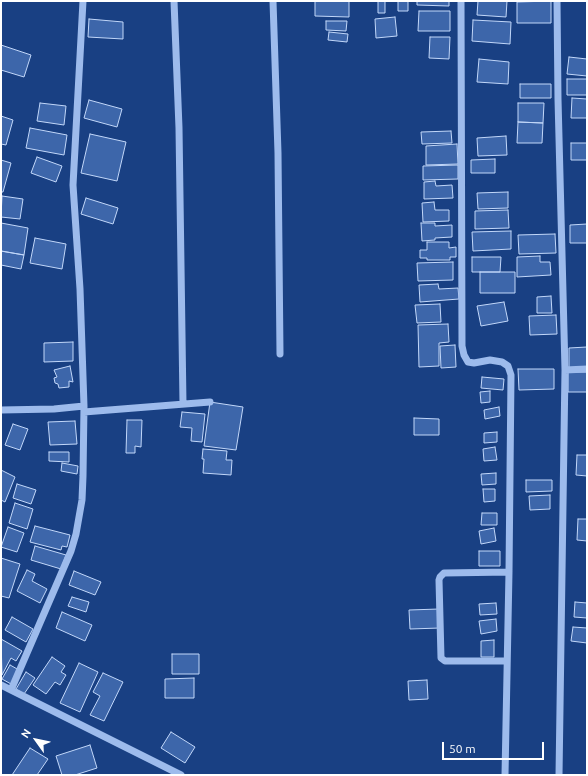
<!DOCTYPE html>
<style>
body{margin:0}
#map{position:relative;width:588px;height:776px;overflow:hidden;background:#194083;font-family:Ubuntu,sans-serif}
canvas{display:block}
.frame{position:absolute;inset:0;border:2px solid #fff;pointer-events:none}
.north{position:absolute;left:16px;top:720px;width:40px;height:40px;-webkit-text-stroke:3px #194083;paint-order:stroke;rotate:303deg;font-size:11px;font-weight:700;line-height:16px;text-align:center;color:#fff}
.north::after{content:'';display:block;margin:auto;width:14px;height:18px;background:#fff;clip-path:polygon(50% 0,100% 100%,50% 72%,0 100%)}
.scale{position:absolute;left:442px;top:742px;width:102px;height:18px;box-sizing:border-box;border:2px solid #fff;border-top:0;padding-left:5px;font-size:12px;line-height:14px;white-space:nowrap;color:#fff;-webkit-text-stroke:3px #194083;paint-order:stroke}
</style>
<div id="map">
<canvas width="588" height="776"></canvas>
<div class="frame"></div>
<div class="north">N</div>
<div class="scale">50 m</div>
</div>
<script>
const g = document.querySelector('canvas').getContext('2d');
g.lineJoin = 'round';
function fillPath(path, color) { g.fillStyle = color; g.fill(path, 'evenodd'); }
const poly = rows => new Path2D(rows.map(r => 'M' + r).join(''));
function stroke(path, color, width, dash) { g.strokeStyle = color; g.lineWidth = width; g.lineCap = dash ? 'butt' : 'round'; g.setLineDash(dash || []); g.stroke(path); }
const building = poly([
 [315,1,349,1,349,17,315,16,315,1],
 [378,1,385,1,385,13,378,13,378,1],
 [398,1,408,1,408,11,398,11,398,1],
 [417,1,449,1,449,6,417,5,417,1],
 [478,1,507,1,506,17,477,15,478,1],
 [551,1,551,23,517,23,517,2,551,1],
 [419,11,450,11,450,31,418,31,419,11],
 [395,17,397,36,376,38,375,19,395,17],
 [89,19,123,22,123,39,88,37,89,19],
 [473,20,511,22,510,44,472,41,473,20],
 [326,21,347,21,346,31,326,30,326,21],
 [329,32,348,34,347,42,328,40,329,32],
 [430,37,450,37,449,59,429,58,430,37],
 [1,45,31,55,24,77,1,70,1,45],
 [569,57,587,59,587,76,567,74,569,57],
 [479,59,509,62,508,84,477,82,479,59],
 [567,79,587,79,587,95,567,95,567,79],
 [520,84,551,84,551,98,520,98,520,84],
 [572,98,587,99,587,118,571,118,572,98],
 [89,100,122,109,117,127,84,118,89,100],
 [40,103,66,106,64,125,37,121,40,103],
 [518,103,544,103,543,123,518,122,518,103],
 [1,116,13,120,6,145,1,144,1,116],
 [518,122,543,123,542,143,517,143,518,122],
 [30,128,67,135,64,155,26,148,30,128],
 [451,131,452,143,422,144,421,132,451,131],
 [90,134,126,142,117,181,81,173,90,134],
 [506,136,507,155,478,156,477,138,506,136],
 [571,143,587,143,587,160,571,160,571,143],
 [457,144,458,164,426,165,426,146,457,144],
 [37,157,62,166,56,182,31,173,37,157],
 [495,159,495,173,471,173,471,160,495,159],
 [1,160,11,163,3,192,1,192,1,160],
 [458,165,458,179,423,180,423,166,458,165],
 [435,181,436,186,452,185,453,198,424,199,424,182,435,181],
 [508,192,508,208,478,209,477,193,508,192],
 [2,196,23,199,20,219,1,217,2,196],
 [86,198,118,208,113,224,81,214,86,198],
 [434,202,435,210,449,210,449,221,423,222,422,203,434,202],
 [508,210,509,228,475,229,475,211,508,210],
 [1,223,28,228,24,255,1,251,1,223],
 [421,223,435,223,435,226,452,225,452,237,435,238,435,240,422,241,421,223],
 [587,224,587,243,570,243,570,225,587,224],
 [511,231,511,249,473,251,472,232,511,231],
 [555,234,556,253,519,254,518,235,555,234],
 [35,238,66,244,62,269,30,263,35,238],
 [427,242,449,242,449,248,456,247,456,257,450,257,450,260,427,260,427,258,420,258,420,250,427,250,427,242],
 [1,251,24,255,21,269,1,265,1,251],
 [540,256,540,262,550,262,551,275,517,277,517,257,540,256],
 [472,257,501,257,500,272,472,272,472,257],
 [453,262,453,280,418,281,417,263,453,262],
 [480,272,515,272,515,293,480,293,480,272],
 [438,284,439,289,458,288,459,299,420,302,419,285,438,284],
 [551,296,552,313,537,313,537,297,551,296],
 [504,302,508,321,481,326,477,306,504,302],
 [440,304,441,322,417,323,415,305,440,304],
 [556,315,557,334,530,335,529,316,556,315],
 [448,324,449,342,439,343,439,366,419,367,418,325,448,324],
 [73,342,73,361,44,362,44,343,73,342],
 [455,345,456,367,441,368,440,346,455,345],
 [587,347,587,367,569,368,569,348,587,347],
 [70,366,73,382,69,381,69,387,59,388,58,384,55,383,54,378,57,377,54,370,70,366],
 [518,369,554,369,554,389,519,390,518,369],
 [568,372,587,372,587,392,568,392,568,372],
 [482,377,504,379,503,390,481,388,482,377],
 [490,391,490,402,481,403,480,392,490,391],
 [210,402,243,407,236,450,204,446,210,402],
 [499,407,500,416,485,419,484,410,499,407],
 [182,412,205,414,202,442,191,441,192,428,180,427,182,412],
 [414,418,439,419,439,435,414,435,414,418],
 [127,420,142,420,141,447,135,446,135,453,126,453,127,420],
 [75,421,77,444,50,445,48,422,75,421],
 [13,424,28,429,20,450,5,445,13,424],
 [497,432,497,442,484,443,484,433,497,432],
 [495,447,497,460,484,461,483,449,495,447],
 [203,449,227,451,226,460,232,460,231,475,203,473,204,459,202,459,203,449],
 [49,452,69,452,69,462,49,461,49,452],
 [577,455,587,455,587,476,576,475,577,455],
 [62,463,78,466,77,474,61,471,62,463],
 [1,470,15,477,5,502,1,500,1,470],
 [496,473,496,484,482,485,481,474,496,473],
 [526,480,552,480,552,491,526,492,526,480],
 [17,484,36,490,31,504,13,498,17,484],
 [483,489,495,489,495,501,484,502,483,489],
 [550,495,550,509,530,510,529,496,550,495],
 [15,503,33,509,27,529,9,523,15,503],
 [482,513,497,513,497,525,481,525,482,513],
 [578,519,587,519,587,541,577,540,578,519],
 [35,526,70,535,67,547,62,546,61,550,30,542,35,526],
 [8,527,24,533,17,552,1,547,8,527],
 [494,528,496,541,481,544,479,531,494,528],
 [35,546,66,555,61,569,31,560,35,546],
 [479,551,500,551,500,566,479,566,479,551],
 [1,558,20,564,9,598,1,596,1,558],
 [27,570,35,574,32,581,47,589,40,603,17,591,27,570],
 [74,571,101,582,95,595,69,585,74,571],
 [72,597,89,602,86,612,68,606,72,597],
 [575,602,587,603,587,618,574,617,575,602],
 [496,603,497,614,480,615,479,604,496,603],
 [439,609,440,628,410,629,409,610,439,609],
 [62,612,92,625,85,641,56,628,62,612],
 [12,617,33,629,26,642,5,630,12,617],
 [496,619,497,631,481,634,479,621,496,619],
 [573,627,587,628,587,643,571,641,573,627],
 [1,639,22,651,16,661,11,658,2,675,1,639],
 [494,640,494,657,481,657,481,641,494,640],
 [172,654,199,654,199,674,172,674,172,654],
 [52,657,65,666,61,672,66,675,60,685,55,682,46,694,33,685,52,657],
 [79,663,98,672,80,712,60,703,79,663],
 [10,665,19,670,11,684,2,679,10,665],
 [26,672,35,678,24,694,16,689,26,672],
 [103,673,123,682,104,721,90,715,100,696,93,692,103,673],
 [194,678,194,698,165,698,165,679,194,678],
 [427,680,428,699,409,700,408,681,427,680],
 [171,732,195,747,185,763,161,748,171,732],
 [90,745,97,768,75,775,62,775,56,756,90,745],
 [30,748,48,759,37,775,12,775,30,748]
]);
fillPath(building, '#3d66aa');
stroke(building, '#c2d7f9', 1);
stroke(poly([
 [174,1,179,128,183,404],
 [273,1,278,153,280,354],
 [461,1,462,346,464,355,468,362,474,363,490,360,502,362,508,366,511,375,509,572,505,775],
 [557,1,558,99,565,370,559,775],
 [565,370,587,369],
 [1,410,54,409,84,406],
 [84,412,210,402],
 [507,661,445,661,441,658,439,580,440,577,444,573,509,572],
 [1,685,181,775],
 [11,690,71,551,76,534,82,500,83,476,84,406,80,289,73,185,83,1]
]), '#9dbbec', 7);
</script>
